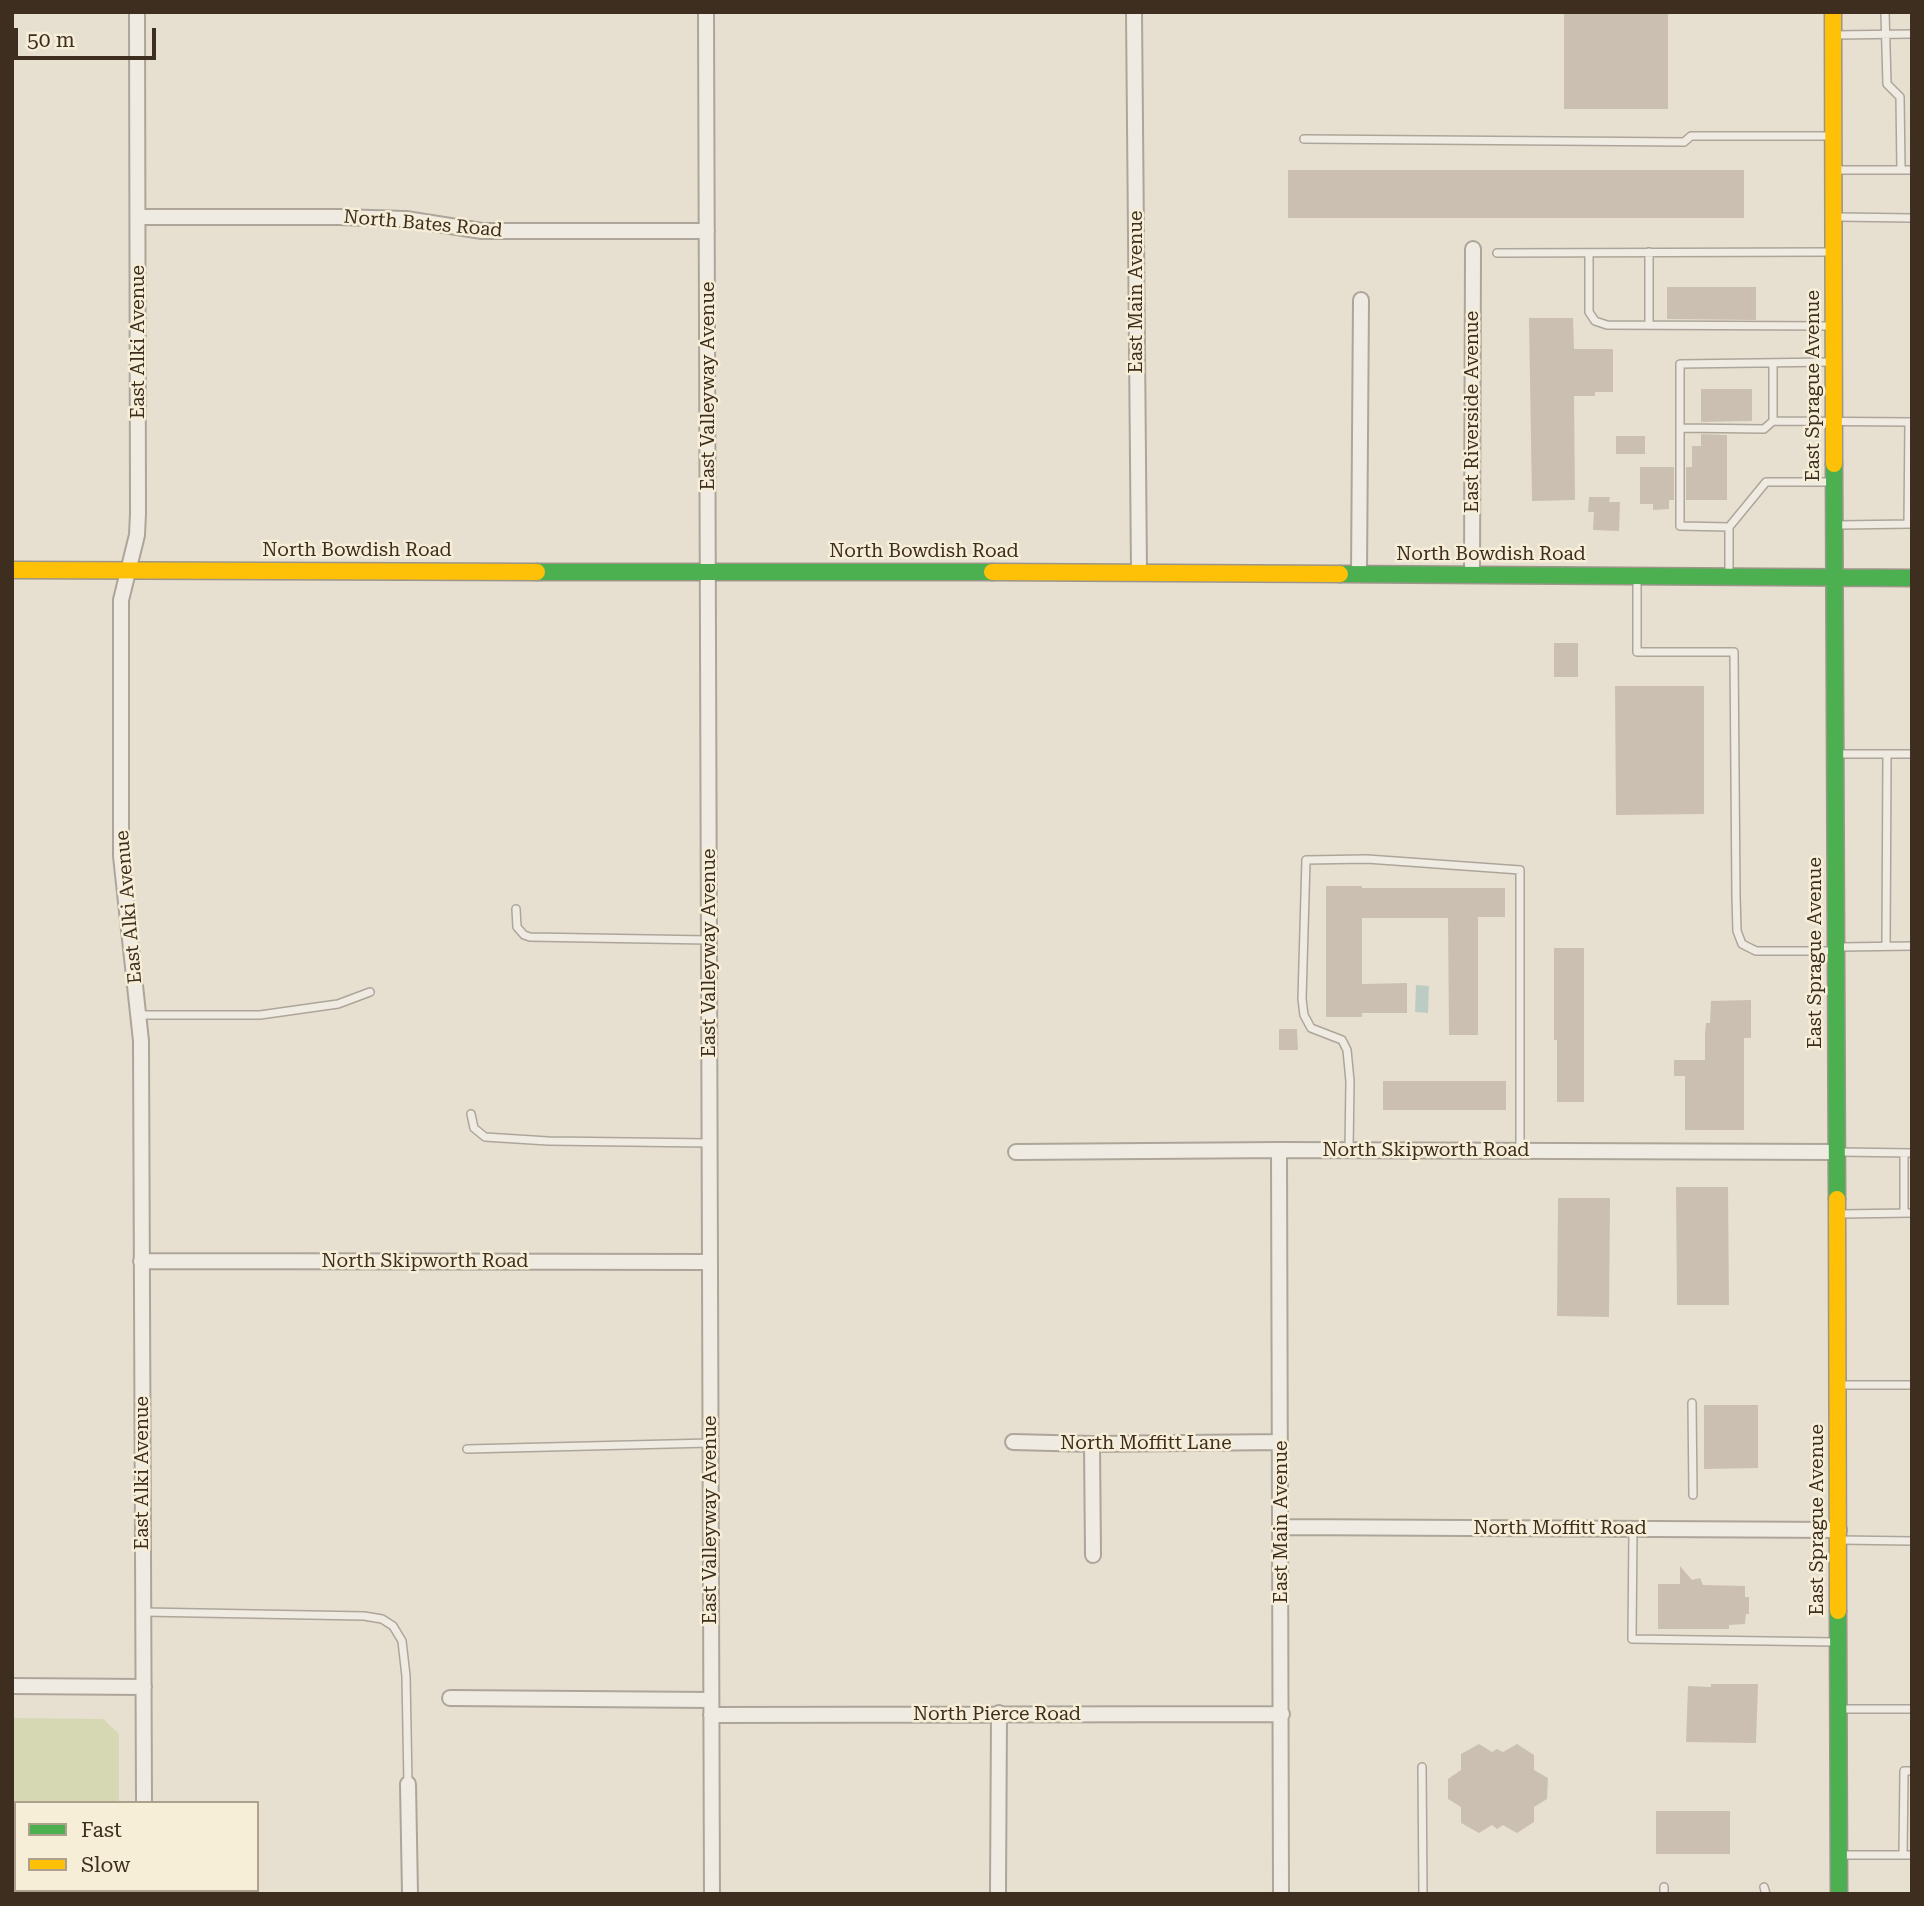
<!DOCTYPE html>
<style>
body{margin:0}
#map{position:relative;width:1924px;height:1906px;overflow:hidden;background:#e7e0d1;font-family:"Roboto Serif",serif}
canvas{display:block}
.frame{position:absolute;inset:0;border:14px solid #3d2e20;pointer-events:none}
.legend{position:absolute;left:14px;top:1801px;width:245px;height:91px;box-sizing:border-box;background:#f7eed8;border:2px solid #ada18e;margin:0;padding:9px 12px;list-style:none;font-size:21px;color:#3d2e20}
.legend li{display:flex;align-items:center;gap:14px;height:35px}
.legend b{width:35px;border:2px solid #ada18e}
.scale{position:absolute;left:14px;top:28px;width:142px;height:32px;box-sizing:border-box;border:4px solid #3d2e20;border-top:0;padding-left:9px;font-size:21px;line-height:24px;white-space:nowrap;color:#3d2e20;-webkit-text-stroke:5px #f7eed8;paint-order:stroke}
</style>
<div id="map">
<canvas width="1924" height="1906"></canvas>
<div class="frame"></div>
<ul class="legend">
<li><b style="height:9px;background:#4caf50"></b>Fast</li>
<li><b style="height:9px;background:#ffc107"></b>Slow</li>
</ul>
<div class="scale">50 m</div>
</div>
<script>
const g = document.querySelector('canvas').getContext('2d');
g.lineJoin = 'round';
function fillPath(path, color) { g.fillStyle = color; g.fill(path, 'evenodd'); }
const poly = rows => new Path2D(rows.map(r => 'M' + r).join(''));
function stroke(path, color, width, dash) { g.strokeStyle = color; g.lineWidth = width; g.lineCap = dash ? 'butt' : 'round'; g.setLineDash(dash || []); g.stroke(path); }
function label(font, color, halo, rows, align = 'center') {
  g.font = font + ' "Roboto Serif",serif'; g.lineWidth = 5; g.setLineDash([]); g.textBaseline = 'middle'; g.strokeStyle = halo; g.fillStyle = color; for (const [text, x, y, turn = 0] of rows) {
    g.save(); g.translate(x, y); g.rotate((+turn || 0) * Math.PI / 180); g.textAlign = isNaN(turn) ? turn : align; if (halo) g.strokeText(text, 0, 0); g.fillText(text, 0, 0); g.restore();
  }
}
fillPath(poly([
 [12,1718,103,1719,119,1734,119,1803,16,1803,16,1890,119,1890,119,1894,12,1894]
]), '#d6d7b3');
fillPath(poly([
 [1416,985,1429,986,1428,1013,1415,1012]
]), '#bcccc2');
fillPath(poly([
 [1564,12,1668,12,1668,109,1564,109],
 [1288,170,1744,170,1744,218,1288,218],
 [1667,287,1756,287,1756,320,1667,319],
 [1529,318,1573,318,1574,349,1613,349,1613,392,1595,392,1595,396,1574,396,1575,500,1532,501],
 [1701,389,1752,389,1752,421,1701,422],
 [1701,434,1727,435,1727,500,1686,500,1686,467,1692,467,1692,446,1701,446],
 [1616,436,1645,436,1645,454,1616,454],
 [1640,467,1674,467,1674,500,1669,500,1669,509,1653,510,1653,504,1640,504],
 [1589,497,1610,497,1609,502,1620,502,1619,531,1593,530,1594,512,1588,512],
 [1554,643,1578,643,1578,677,1554,677],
 [1615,686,1704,686,1704,814,1616,815],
 [1326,886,1362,886,1362,888,1505,888,1505,917,1478,917,1478,1035,1449,1035,1448,918,1362,918,1362,984,1407,983,1407,1013,1362,1013,1362,1017,1326,1017],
 [1554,948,1584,948,1584,1102,1557,1102,1557,1040,1554,1040],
 [1751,1000,1751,1038,1744,1038,1744,1130,1685,1130,1685,1076,1674,1076,1674,1060,1705,1060,1705,1034,1706,1023,1710,1023,1711,1001],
 [1279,1029,1297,1029,1298,1050,1279,1050],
 [1383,1081,1506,1081,1506,1110,1383,1110],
 [1676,1187,1728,1187,1729,1305,1677,1305],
 [1558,1198,1610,1198,1609,1317,1557,1316],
 [1704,1405,1758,1405,1758,1468,1704,1469],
 [1680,1566,1692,1580,1700,1578,1703,1585,1745,1586,1745,1597,1749,1597,1749,1614,1746,1614,1745,1624,1729,1625,1729,1629,1658,1629,1658,1584,1680,1584],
 [1711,1684,1758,1684,1756,1743,1686,1742,1688,1686,1711,1687],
 [1479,1744,1492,1752,1497,1749,1503,1752,1517,1744,1534,1755,1534,1770,1548,1778,1547,1799,1534,1807,1534,1822,1517,1833,1503,1825,1497,1829,1492,1825,1479,1833,1461,1823,1461,1807,1448,1799,1448,1779,1461,1770,1461,1754],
 [1656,1811,1730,1811,1730,1854,1656,1854]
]), '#cbbfb2');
const lane = poly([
 [1885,12,1887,84,1900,97,1901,170],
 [1835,35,1912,34],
 [1304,139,1684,142,1691,136,1829,136],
 [1835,170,1912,170],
 [1838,217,1912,218],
 [1497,253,1830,252],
 [1589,253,1589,312,1595,321,1607,325,1831,326],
 [1649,325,1649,252],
 [1773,363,1773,421],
 [1681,428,1764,429,1773,421,1912,422],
 [1908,524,1909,422],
 [1839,525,1911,524],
 [1729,527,1680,526,1680,364,1832,362],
 [1729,573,1729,527,1766,482,1832,482],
 [1637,580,1637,652,1734,652,1736,896,1737,931,1742,944,1756,951,1832,951],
 [1840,754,1912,754],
 [516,909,517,927,524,935,530,937,708,940],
 [1886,946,1887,754],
 [1841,947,1912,946],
 [139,1015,260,1015,338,1004,370,992],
 [471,1114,474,1128,485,1137,548,1141,709,1143],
 [1349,1150,1350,1081,1347,1050,1342,1040,1311,1028,1304,1015,1302,999,1306,860,1367,859,1520,870,1520,1151],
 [1839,1152,1912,1153],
 [1904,1153,1904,1213],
 [1841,1214,1912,1213],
 [1842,1385,1912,1385],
 [1692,1403,1693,1495],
 [467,1449,710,1443],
 [1633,1529,1632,1639,1835,1642],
 [1840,1540,1912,1541],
 [144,1612,364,1616,382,1619,393,1626,402,1641,406,1676,408,1784],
 [1843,1709,1912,1709],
 [1422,1767,1423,1894],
 [1842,1855,1912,1855],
 [1903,1855,1904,1771,1912,1771],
 [1664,1887,1664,1894],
 [1764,1887,1766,1894]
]);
const street = poly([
 [137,12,138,513,137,535,121,600,121,856,141,1041,144,1803],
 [706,12,712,1894],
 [1134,12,1139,572],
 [138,217,338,217,406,219,482,231,707,231],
 [1359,574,1361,300],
 [1472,574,1473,249],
 [1279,1150,1281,1894],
 [1016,1152,1279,1150,1837,1152],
 [141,1261,709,1262],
 [1013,1442,1092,1444,1280,1442],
 [1092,1444,1093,1555],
 [1281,1527,1839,1530],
 [12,1686,144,1687],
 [450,1698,711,1700],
 [711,1715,1282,1714],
 [408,1784,410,1894],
 [144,1890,144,1894],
 [998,1894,999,1713]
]);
const fast = poly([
 [1834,464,1837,1199],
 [537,572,992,572],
 [1340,574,1912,578],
 [1838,1611,1839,1894]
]);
const slow = poly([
 [1833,12,1834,464],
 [12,570,537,572],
 [992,572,1340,574],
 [1837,1199,1838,1611]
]);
stroke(lane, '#ada599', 10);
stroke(street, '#ada599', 18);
stroke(fast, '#9c958a', 19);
stroke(slow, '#9c958a', 19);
stroke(lane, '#efebe3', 7);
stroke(street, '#efebe3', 14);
stroke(fast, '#4caf50', 16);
stroke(slow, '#ffc107', 16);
label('19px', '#3d2e20', '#f7eed8', [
 ["North Bates Road",423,224,5],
 ["East Main Avenue",1136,292,-90],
 ["East Alki Avenue",138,342,-90],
 ["East Valleyway Avenue",708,386,-90],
 ["East Sprague Avenue",1813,386,-90],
 ["East Riverside Avenue",1472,412,-90],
 ["North Bowdish Road",357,550],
 ["North Bowdish Road",924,551],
 ["North Bowdish Road",1491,554],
 ["East Alki Avenue",129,907,-95],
 ["East Valleyway Avenue",709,953,-90],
 ["East Sprague Avenue",1815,953,-90],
 ["North Skipworth Road",1426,1150],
 ["North Skipworth Road",425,1261],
 ["North Moffitt Lane",1146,1443],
 ["East Alki Avenue",142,1473,-90],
 ["East Valleyway Avenue",710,1520,-90],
 ["East Sprague Avenue",1817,1520,-90],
 ["East Main Avenue",1281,1522,-90],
 ["North Moffitt Road",1560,1528],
 ["North Pierce Road",997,1714]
]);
</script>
